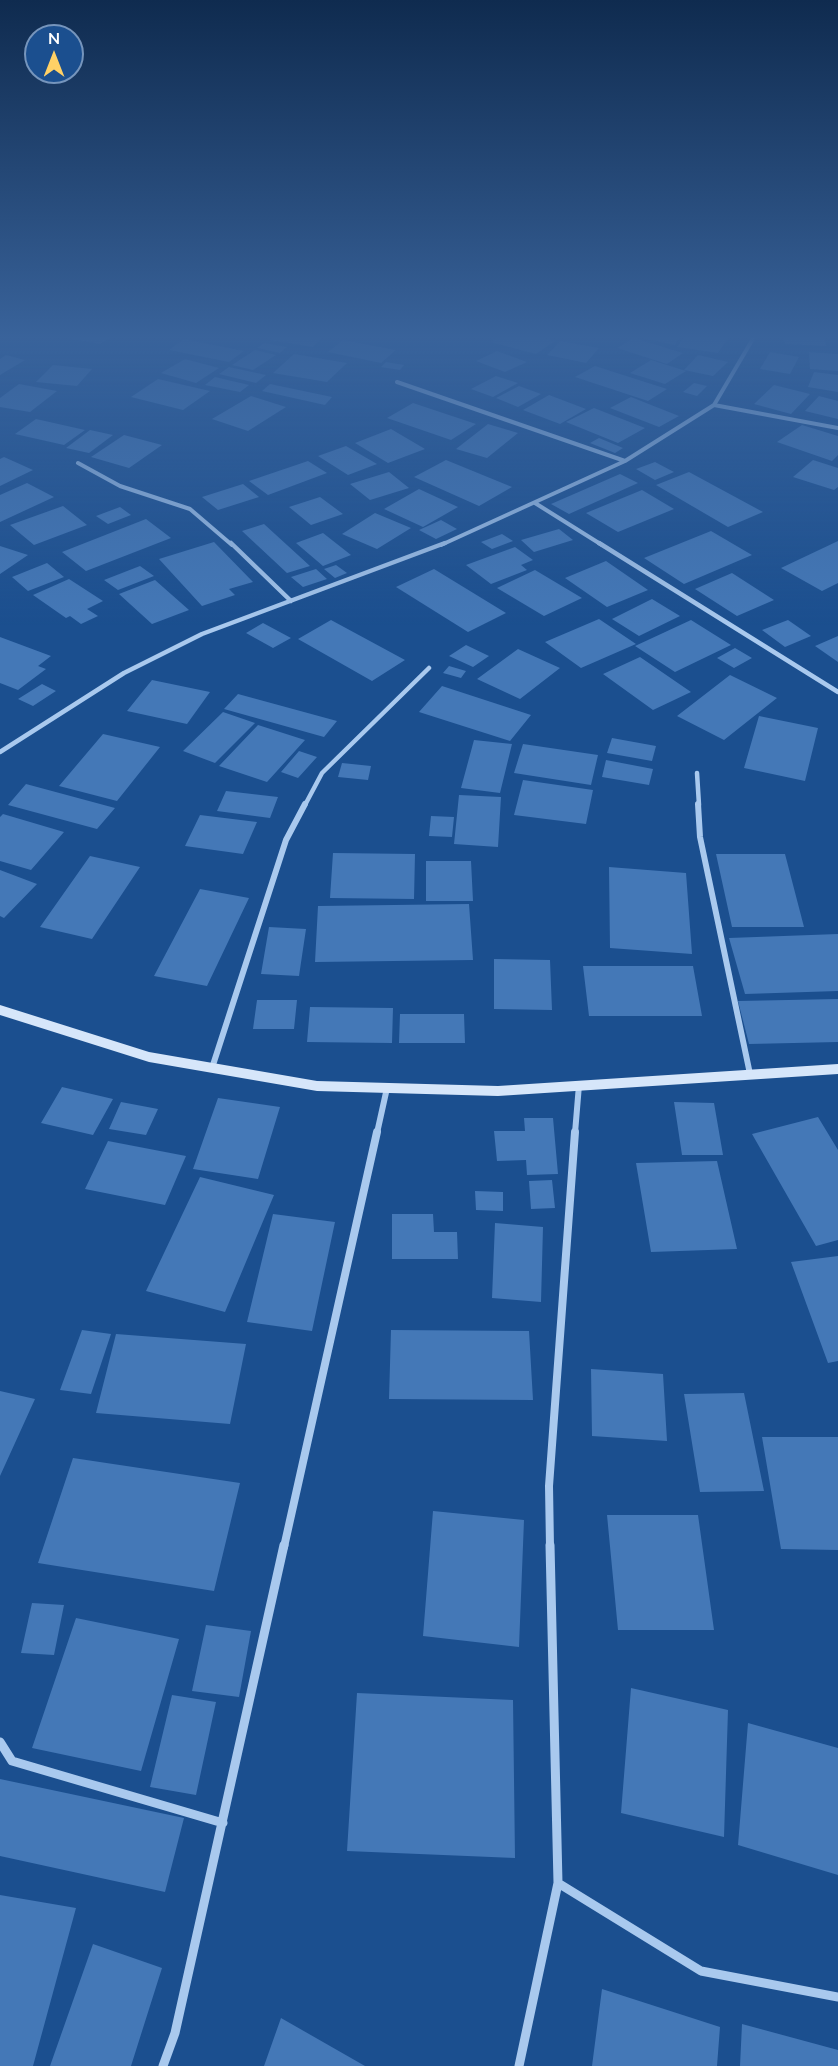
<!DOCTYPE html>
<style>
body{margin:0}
#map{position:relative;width:838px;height:2066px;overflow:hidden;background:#1b4f8f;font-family:Mulish,sans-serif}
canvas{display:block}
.north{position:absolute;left:24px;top:24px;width:60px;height:60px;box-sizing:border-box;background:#1b4f8f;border:2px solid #7695bc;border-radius:50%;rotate:0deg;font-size:16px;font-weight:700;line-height:24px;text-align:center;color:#fff}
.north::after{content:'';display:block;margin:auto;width:21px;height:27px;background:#ffd166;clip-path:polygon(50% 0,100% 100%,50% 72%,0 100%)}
</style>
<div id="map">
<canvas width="838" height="2066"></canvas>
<div class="north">N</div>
</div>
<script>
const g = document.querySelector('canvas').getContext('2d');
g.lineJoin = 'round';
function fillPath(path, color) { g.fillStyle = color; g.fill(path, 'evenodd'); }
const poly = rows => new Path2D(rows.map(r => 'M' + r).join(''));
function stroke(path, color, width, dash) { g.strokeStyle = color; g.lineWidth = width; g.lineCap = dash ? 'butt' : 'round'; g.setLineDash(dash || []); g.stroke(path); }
fillPath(poly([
 [76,337,111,337,100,344,72,339],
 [273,337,322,337,313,347,270,340],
 [497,337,538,337,555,341,536,354,490,342],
 [638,337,680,337,675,345],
 [684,337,729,337,718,353,677,347],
 [783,337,824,337,826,346,785,344],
 [634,338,683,353,667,364,617,348],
 [184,339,244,351,229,362,169,350],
 [343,340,396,350,381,363,328,352],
 [560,341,599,348,586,363,547,355],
 [264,343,287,347,280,353,257,348],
 [255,350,276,355,253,370,232,365],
 [497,351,527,362,505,372,476,361],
 [770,352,799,357,790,374,760,369],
 [809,352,838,354,838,371,810,369],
 [294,354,347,363,327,382,273,373],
 [6,355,25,360,0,375,0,359],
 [698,355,728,362,713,376,684,370],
 [185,359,219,368,196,383,161,373],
 [651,360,686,371,665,384,630,373],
 [386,362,404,365,400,370,381,367],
 [53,365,92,369,77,386,36,382],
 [595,366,667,389,648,401,575,377],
 [229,367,266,375,256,383,219,374],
 [814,372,838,375,838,392,808,387],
 [496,376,518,383,493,397,471,389],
 [215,377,249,385,240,392,205,385],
 [158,379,210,391,183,410,131,397],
 [694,383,707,386,697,396,683,392],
 [19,384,57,391,30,412,0,407,0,398],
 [270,384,332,397,325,405,262,391],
 [774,385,810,394,791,414,754,404],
 [519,386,541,394,518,407,496,398],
 [549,395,586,409,560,424,523,410],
 [251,396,286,407,248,431,212,419],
 [819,396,838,401,838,419,805,411],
 [631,397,679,416,659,427,610,408],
 [413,403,476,424,451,440,387,418],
 [594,408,645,428,618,443,566,422],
 [36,419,85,430,64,445,15,434],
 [488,424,518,433,487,458,456,449],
 [802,425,838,436,838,455,832,461,777,442],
 [391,429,425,449,388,463,355,443],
 [90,430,113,435,89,453,66,448],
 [124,435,162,445,129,468,91,457],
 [599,438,623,448,615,453,590,443],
 [346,446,377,464,348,475,318,456],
 [4,457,33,470,0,486,0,459],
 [446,460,512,487,479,506,414,477],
 [813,460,838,468,838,487,834,490,793,477],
 [308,461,327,473,268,495,249,481],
 [655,462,674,472,655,480,636,469],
 [389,472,409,488,370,500,350,484],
 [689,472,763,512,728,527,656,485],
 [620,474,638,483,569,514,551,504],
 [27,483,54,497,0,522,0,495],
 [243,484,259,497,218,510,202,497],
 [419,489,458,507,423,527,384,509],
 [642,490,674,509,618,532,586,513],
 [320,497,343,514,311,525,289,507],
 [63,506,87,525,34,545,10,525],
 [120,507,131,515,108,524,96,516],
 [375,513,411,528,377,549,342,534],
 [146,519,171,538,86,571,62,552],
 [441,520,457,529,436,539,419,530],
 [264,524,310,566,287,573,242,531],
 [559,529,573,540,534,552,521,540],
 [711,531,752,555,684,584,644,558],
 [323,533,351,555,323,566,296,543],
 [502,534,513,541,492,549,481,542],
 [838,541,838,583,822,591,781,568],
 [214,542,253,582,229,589,235,595,202,606,159,559],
 [0,546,28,555,0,574],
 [515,547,533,560,521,565,527,570,491,584,466,565],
 [606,561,648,590,607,607,565,578],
 [47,563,64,577,28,591,12,577],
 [336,565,347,573,335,578,324,569],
 [140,566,154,576,118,590,104,580],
 [316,569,327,579,303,587,291,577],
 [434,569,506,613,468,632,396,587],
 [535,570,582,598,544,616,497,588],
 [732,573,774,600,737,616,695,589],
 [69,579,103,601,87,609,98,616,81,624,70,616,66,618,33,595],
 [155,580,189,610,152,624,119,594],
 [652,599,680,616,639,636,612,619],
 [599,619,636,644,581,668,545,642],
 [331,620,405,660,372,681,298,639],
 [691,620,731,645,675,672,635,646],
 [788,620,811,636,785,647,762,630],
 [263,623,291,638,273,648,246,633],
 [838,636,838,662,815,646],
 [0,637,51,656,38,666,46,669,18,690,0,683],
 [466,645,489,656,473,667,449,656],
 [735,648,752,658,734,668,717,658],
 [518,649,560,668,520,699,477,679],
 [640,657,691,692,653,710,603,674],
 [449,666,466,671,461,678,443,673],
 [730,675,777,698,724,740,677,716],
 [152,680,210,692,187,724,127,711],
 [42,684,56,691,33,706,18,699],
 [442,686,531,715,510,741,419,712],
 [238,694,337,721,324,737,224,709],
 [223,712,255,723,215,763,183,751],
 [759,716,818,728,805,781,744,768],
 [258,725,305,740,267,782,219,766],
 [103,734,160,747,117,801,59,786],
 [612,738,656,746,652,761,607,753],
 [474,740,512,744,500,793,461,788],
 [523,744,598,755,591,785,514,773],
 [299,751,317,757,298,778,281,772],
 [606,760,653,769,649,785,602,777],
 [342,763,371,766,368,780,338,777],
 [523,780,593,790,586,824,514,815],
 [26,784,115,808,97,829,8,805],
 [226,791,278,797,270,818,217,811],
 [459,795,501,797,498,847,454,844],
 [3,814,64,832,31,870,0,861,0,817],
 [200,815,257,822,243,854,185,846],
 [431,816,454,817,452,837,429,836],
 [333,853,415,854,414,899,330,898],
 [716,854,785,854,804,927,732,927],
 [90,856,140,867,92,939,40,927],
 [426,861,471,861,473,901,426,901],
 [609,867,686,873,692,954,610,948],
 [0,870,37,884,4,918,0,916],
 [200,889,249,898,207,986,154,976],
 [469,904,473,960,315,962,318,906],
 [269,927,306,929,299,976,261,974],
 [838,934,838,991,745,994,729,938],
 [494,959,550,960,552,1010,494,1009],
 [583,966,693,966,702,1016,589,1016],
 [838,999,838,1042,749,1044,738,1001],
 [257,1000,297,1000,294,1029,253,1029],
 [310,1007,393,1008,392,1043,307,1042],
 [400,1014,464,1014,465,1043,399,1043],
 [62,1087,113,1099,93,1135,41,1123],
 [218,1098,280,1107,258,1179,193,1169],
 [121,1102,158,1109,146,1135,109,1129],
 [674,1102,714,1103,723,1155,682,1155],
 [818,1117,838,1150,838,1240,816,1246,752,1134],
 [524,1118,553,1118,558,1174,527,1175,526,1160,497,1161,494,1131,525,1131],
 [108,1141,186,1156,165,1205,85,1189],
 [717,1161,737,1249,651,1252,636,1163],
 [200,1177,274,1195,225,1312,146,1291],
 [552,1180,555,1208,531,1209,529,1181],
 [475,1191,503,1192,503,1211,476,1210],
 [273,1214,335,1222,312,1331,247,1322],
 [392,1214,433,1214,434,1232,457,1232,458,1259,392,1259],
 [495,1223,543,1227,541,1302,492,1298],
 [838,1256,838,1361,828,1363,791,1262],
 [82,1330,111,1334,91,1394,60,1390],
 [391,1330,529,1331,533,1400,389,1399],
 [116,1334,246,1344,230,1424,96,1413],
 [591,1369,663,1374,667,1441,592,1436],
 [0,1391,35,1399,0,1476],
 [744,1393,764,1491,700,1492,684,1394],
 [762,1437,838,1437,838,1550,781,1549],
 [73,1458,240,1483,214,1591,38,1563],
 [433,1511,524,1520,519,1647,423,1636],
 [607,1515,698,1515,714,1630,618,1630],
 [32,1603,64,1605,54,1655,21,1653],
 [76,1618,179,1639,141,1771,32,1748],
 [206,1625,251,1631,239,1697,192,1691],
 [631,1688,728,1710,724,1837,621,1813],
 [357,1693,513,1700,515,1858,347,1851],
 [172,1695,216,1702,196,1795,150,1787],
 [748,1723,838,1748,838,1875,738,1845],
 [0,1779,184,1818,165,1892,0,1856],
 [0,1895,76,1908,33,2066,0,2066],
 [93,1944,162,1968,131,2066,50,2066],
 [602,1989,720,2027,717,2066,592,2066],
 [281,2018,365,2066,264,2066],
 [742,2024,838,2050,838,2066,740,2066]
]), '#4478b7');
stroke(poly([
 [397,382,625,461],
 [714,405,838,428],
 [78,463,120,486,190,509,232,545],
 [535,503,602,545],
 [441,545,625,461,714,405,754,337]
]), '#a9c9ee', 4);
stroke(poly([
 [231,543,291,601],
 [599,543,838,692],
 [0,752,124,673,202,634,445,543],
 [697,773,699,805],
 [305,805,322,773,429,668]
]), '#a9c9ee', 4.5);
stroke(poly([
 [698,804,700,837,750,1074],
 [212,1068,286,840,305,804],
 [377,1133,387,1088],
 [575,1133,579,1085]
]), '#a9c9ee', 6);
stroke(poly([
 [284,1547,377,1132],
 [550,1547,549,1486,575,1132]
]), '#a9c9ee', 8);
stroke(poly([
 [0,1742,12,1761,223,1823],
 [558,1883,701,1971,838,1997],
 [163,2066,175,2033,284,1545],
 [519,2066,558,1883,550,1545]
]), '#a9c9ee', 9);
fillPath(poly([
 [0,1005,149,1052,317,1081,498,1086,838,1064,838,1074,498,1096,317,1091,149,1062,0,1015,0,1005]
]), '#d6e6fa');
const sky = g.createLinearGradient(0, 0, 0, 626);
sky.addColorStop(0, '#0f2b4f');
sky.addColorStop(0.54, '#39639b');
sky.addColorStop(1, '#39639b00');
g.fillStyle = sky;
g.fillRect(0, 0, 838, 626);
</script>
